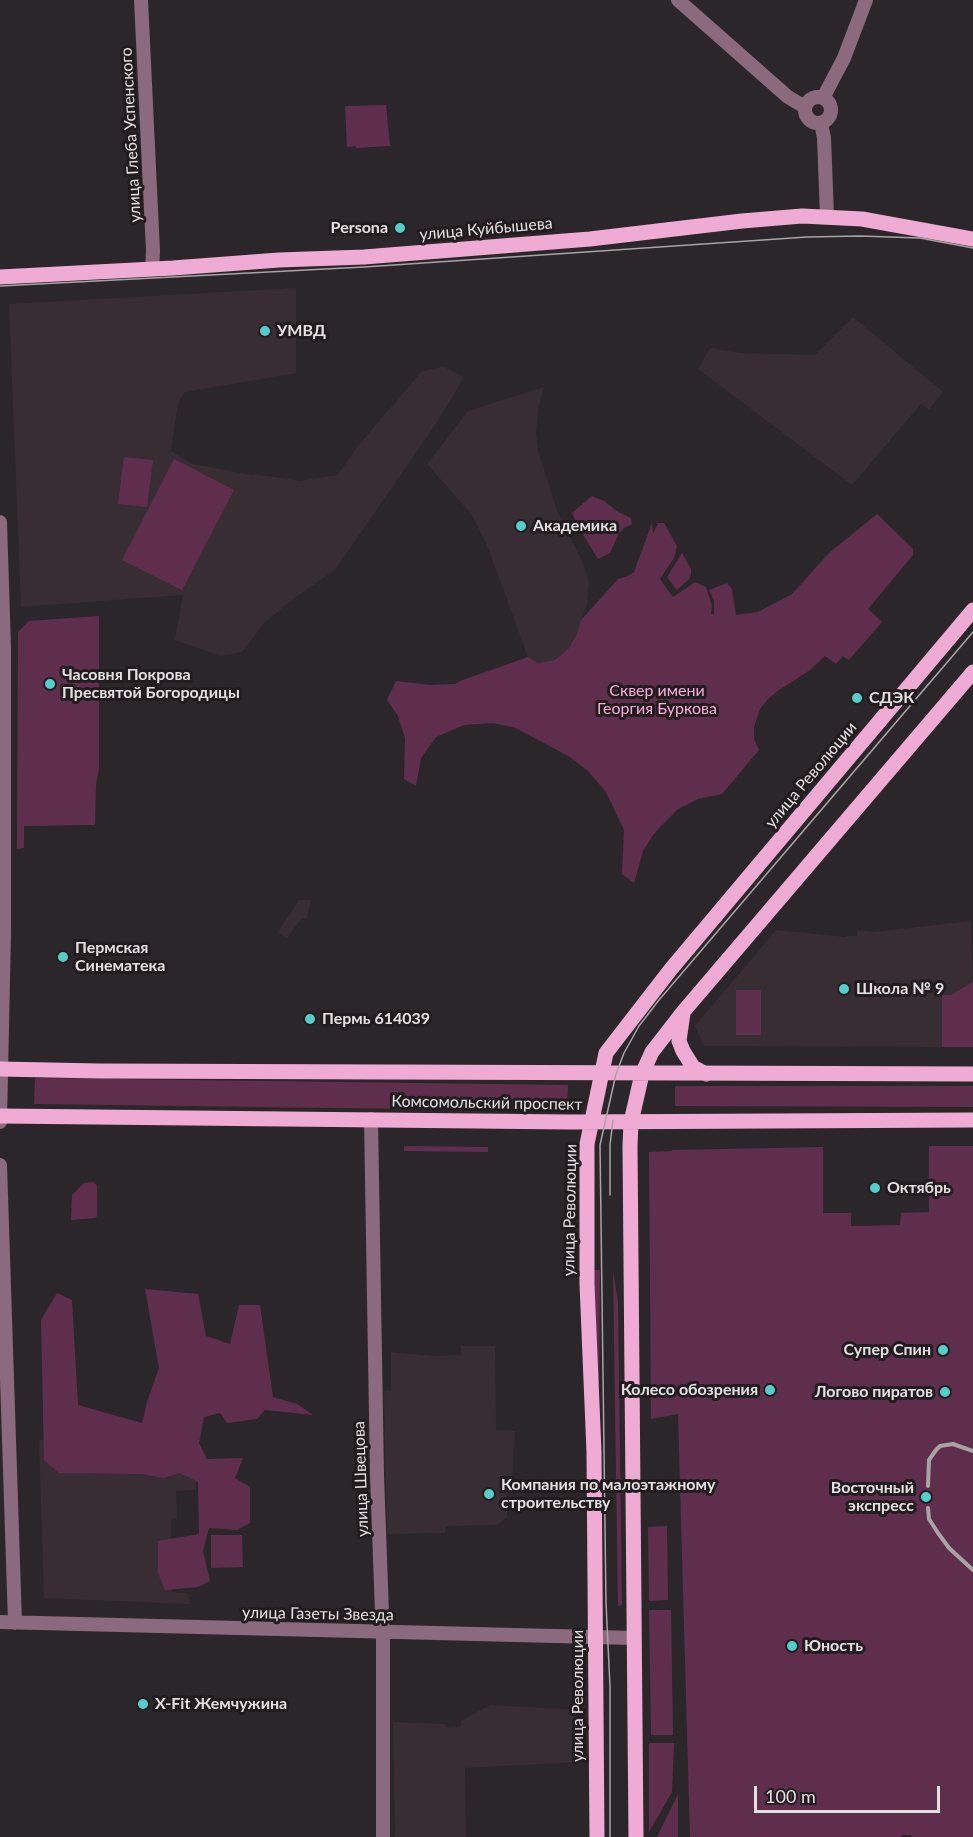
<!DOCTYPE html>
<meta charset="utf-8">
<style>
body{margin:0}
#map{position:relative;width:973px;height:1837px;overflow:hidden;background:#2b2629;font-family:Lato,sans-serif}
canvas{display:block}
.scale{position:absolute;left:754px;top:1786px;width:186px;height:27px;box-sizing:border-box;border:3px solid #e4e0e2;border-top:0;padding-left:8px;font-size:18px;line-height:21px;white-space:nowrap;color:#e4e0e2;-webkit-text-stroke:4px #221c1f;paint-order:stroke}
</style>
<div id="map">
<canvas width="973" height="1837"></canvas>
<div class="scale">100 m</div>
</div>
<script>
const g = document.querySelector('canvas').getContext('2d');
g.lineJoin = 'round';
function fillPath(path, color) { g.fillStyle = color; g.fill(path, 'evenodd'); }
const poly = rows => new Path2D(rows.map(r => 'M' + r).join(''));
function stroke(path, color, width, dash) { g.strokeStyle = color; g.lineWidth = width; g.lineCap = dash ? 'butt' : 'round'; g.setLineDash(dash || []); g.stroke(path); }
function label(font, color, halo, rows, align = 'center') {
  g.font = font + ' Lato,sans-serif'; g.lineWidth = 6; g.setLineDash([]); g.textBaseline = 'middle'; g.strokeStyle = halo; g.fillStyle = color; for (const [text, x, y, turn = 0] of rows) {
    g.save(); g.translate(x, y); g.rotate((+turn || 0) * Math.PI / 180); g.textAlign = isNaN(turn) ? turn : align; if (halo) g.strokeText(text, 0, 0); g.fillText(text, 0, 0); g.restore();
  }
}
fillPath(poly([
 [296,288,296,373,185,392,178,402,171,451,192,464,252,475,254,474,300,481,338,475,357,447,422,371,444,367,464,377,439,419,335,570,297,596,265,622,242,652,221,656,175,640,183,595,21,607,9,304],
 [853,317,943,392,929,410,921,404,852,485,698,369,710,348,741,353,815,355],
 [544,387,538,408,536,432,538,451,558,513,583,563,589,581,587,604,576,636,569,648,555,660,538,663,528,657,487,545,472,515,427,464,468,411],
 [299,900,311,900,307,918,301,919,287,938,278,932],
 [971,921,973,982,951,995,942,995,942,1047,704,1046,695,1026,776,930,846,937,846,936,857,936,857,930,873,932],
 [461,1346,495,1346,496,1430,515,1431,512,1478,507,1484,507,1517,497,1525,445,1526,445,1533,387,1534,384,1391,391,1390,391,1352,433,1356,461,1355],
 [195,1439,196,1490,176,1491,177,1519,171,1520,172,1592,188,1593,190,1604,44,1598,39,1440],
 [490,1705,578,1710,577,1762,465,1768,466,1837,395,1837,393,1722,444,1724,447,1728,460,1727,461,1721]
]), '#382d33');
fillPath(poly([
 [386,105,390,146,356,148,356,146,347,147,345,106],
 [124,457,153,460,147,507,118,504],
 [174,459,234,490,182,590,122,560],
 [592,496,604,501,618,512,631,518,632,524,624,528,618,535,610,553,598,559,578,526,572,513],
 [877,514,913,549,913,555,868,609,882,622,849,660,843,656,836,664,825,656,810,670,779,690,768,699,760,709,754,727,754,739,759,750,722,794,698,799,678,809,663,824,653,835,643,851,634,883,622,874,624,830,606,792,587,770,570,757,516,728,493,723,464,725,436,737,421,758,416,786,404,779,405,738,398,716,387,700,396,681,431,685,455,684,460,681,528,657,538,663,555,660,569,648,576,636,581,620,618,579,628,576,634,572,652,523,653,534,658,523,664,523,677,546,674,558,660,579,673,597,695,582,706,587,712,606,711,614,714,614,714,601,709,590,727,583,732,589,736,615,758,612,792,594,829,553],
 [682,553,691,569,691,574,689,579,677,590,667,577],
 [99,616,99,769,96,783,95,825,24,826,24,848,17,849,18,632,29,621],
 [973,982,973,1047,942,1047,942,995,951,995],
 [736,990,761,990,761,1035,736,1035],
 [35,1078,568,1085,567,1111,34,1104],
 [675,1086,973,1086,973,1107,675,1106],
 [404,1146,488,1147,488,1152,404,1151],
 [929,1146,973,1146,973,1837,912,1837,911,1835,902,1835,901,1837,690,1837,678,1414,651,1419,649,1152,672,1151,672,1150,823,1147,823,1213,851,1213,851,1226,900,1225,901,1213,929,1212],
 [93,1182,97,1185,97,1216,95,1218,71,1220,72,1195,84,1183],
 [594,1270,600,1270,599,1392,594,1335],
 [613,1270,618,1302,622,1605,618,1606],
 [145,1289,198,1294,206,1336,230,1344,239,1305,260,1305,273,1397,297,1404,313,1415,265,1410,257,1419,227,1423,220,1413,204,1417,199,1443,207,1459,243,1458,235,1478,250,1487,250,1523,237,1530,209,1528,203,1551,210,1581,198,1587,165,1590,158,1573,158,1541,199,1534,198,1482,180,1473,163,1478,142,1474,59,1473,44,1460,41,1320,57,1293,72,1300,78,1405,142,1423,147,1402,159,1368],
 [667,1526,668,1600,649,1601,648,1527],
 [211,1535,242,1535,243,1567,211,1568],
 [649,1610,671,1610,673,1735,651,1735],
 [649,1743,674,1743,672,1792,649,1832],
 [678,1794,678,1837,657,1837]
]), '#602e4d');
stroke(poly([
 [141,0,153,251,152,269],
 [678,0,788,97,805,107],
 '805 110a13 13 0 1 1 26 0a13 13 0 1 1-26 0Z',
 [823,98,844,58,866,0],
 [821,123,824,138,827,216],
 [0,522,4,648,4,933,0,1122],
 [371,1119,377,1475,383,1641,383,1837],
 [0,1165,15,1623],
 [0,1622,634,1638]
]), '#8b6a7d', 14);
stroke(poly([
 [0,277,173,268,279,260,364,257,590,239,742,221,802,216,862,219,973,239],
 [683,1013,679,1041,683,1051,693,1067,706,1074],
 [0,1069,99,1071,973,1074],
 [0,1116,570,1122,973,1120],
 [597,1837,594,1452,587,1284,587,1144,606,1053,671,969,973,610],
 [636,1837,630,1146,631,1122,642,1074,652,1052,683,1012,973,672]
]), '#f0abd4', 15);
stroke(poly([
 [0,286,364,267,807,237,860,236,920,238,973,248],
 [610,1195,610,1145,613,1120],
 [610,1837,610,1687,606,1603,600,1145,616,1074,624,1053,639,1026,659,1000,973,632]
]), '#a8a4a6', 1.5);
stroke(poly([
 [928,1486,929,1460,936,1450,940,1446,953,1444,973,1451],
 [928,1508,929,1519,938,1533,949,1548,973,1570]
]), '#a8a4a6', 4);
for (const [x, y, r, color] of [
 [400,228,6,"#53cdca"],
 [265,331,6,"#53cdca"],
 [521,526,6,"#53cdca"],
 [50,684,6,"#53cdca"],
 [857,698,6,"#53cdca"],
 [63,957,6,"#53cdca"],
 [844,989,6,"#53cdca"],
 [310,1019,6,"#53cdca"],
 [875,1188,6,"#53cdca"],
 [943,1350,6,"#53cdca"],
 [770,1390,6,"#53cdca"],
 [945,1392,6,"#53cdca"],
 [489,1494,6,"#53cdca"],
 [926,1497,6,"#53cdca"],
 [792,1646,6,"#53cdca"],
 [143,1704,6,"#53cdca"]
]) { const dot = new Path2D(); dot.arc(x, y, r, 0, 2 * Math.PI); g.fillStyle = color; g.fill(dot); stroke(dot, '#221c1f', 2); }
label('16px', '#e4e0e2', '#221c1f', [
 ["улица Глеба Успенского",131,135,-93],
 ["улица Куйбышева",486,229,-5],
 ["улица Революции",811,775,-50],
 ["Комсомольский проспект",487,1103,1],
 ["улица Революции",570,1210,-89],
 ["улица Швецова",361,1479,-92],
 ["улица Газеты Звезда",318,1614,1],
 ["улица Революции",578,1696,-90]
]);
label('bold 16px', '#e4e0e2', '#221c1f', [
 ["Persona",388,228,"right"],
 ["УМВД",277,331],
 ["Академика",533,526],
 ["Часовня Покрова",62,675],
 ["Пресвятой Богородицы",62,693],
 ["СДЭК",869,698],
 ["Пермская",75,948],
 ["Синематека",75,966],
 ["Школа № 9",856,989],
 ["Пермь 614039",322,1019],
 ["Октябрь",887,1188],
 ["Супер Спин",931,1350,"right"],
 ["Колесо обозрения",758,1390,"right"],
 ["Логово пиратов",933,1392,"right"],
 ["Компания по малоэтажному",501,1485],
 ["строительству",501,1503],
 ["Восточный",914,1488,"right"],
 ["экспресс",914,1506,"right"],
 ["Юность",804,1646],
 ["X-Fit Жемчужина",155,1704]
], 'left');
label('16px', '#fcaadb', '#221c1f', [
 ["Сквер имени",657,691],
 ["Георгия Буркова",657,709]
]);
</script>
